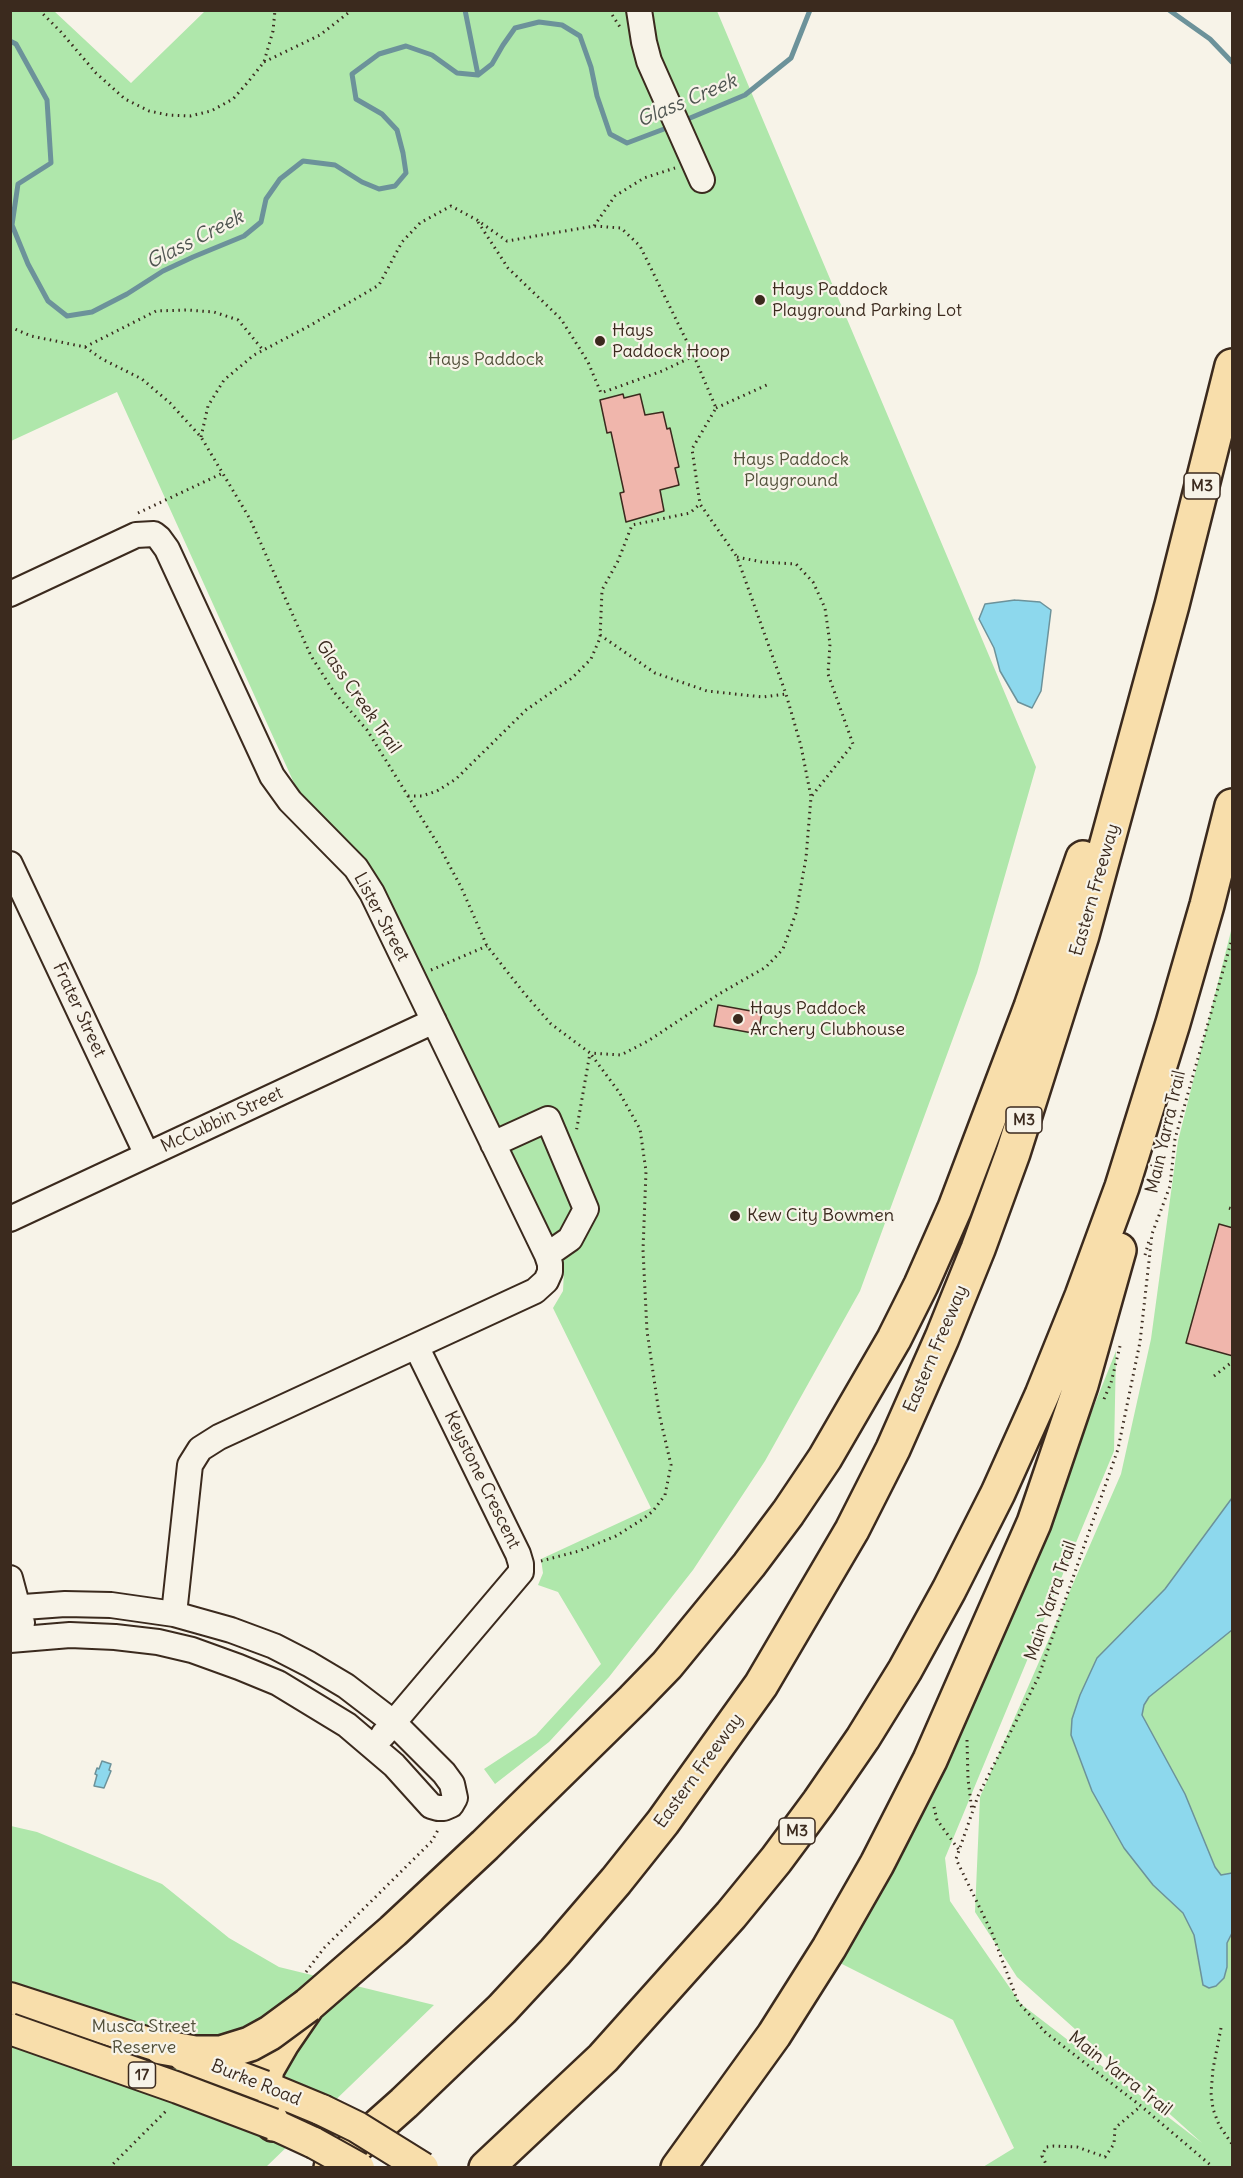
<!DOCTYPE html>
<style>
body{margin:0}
#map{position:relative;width:1243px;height:2178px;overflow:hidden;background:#f7f3e8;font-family:Delius,sans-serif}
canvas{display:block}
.frame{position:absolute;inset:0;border:12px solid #3b2a1e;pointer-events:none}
</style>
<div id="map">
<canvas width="1243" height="2178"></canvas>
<div class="frame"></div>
</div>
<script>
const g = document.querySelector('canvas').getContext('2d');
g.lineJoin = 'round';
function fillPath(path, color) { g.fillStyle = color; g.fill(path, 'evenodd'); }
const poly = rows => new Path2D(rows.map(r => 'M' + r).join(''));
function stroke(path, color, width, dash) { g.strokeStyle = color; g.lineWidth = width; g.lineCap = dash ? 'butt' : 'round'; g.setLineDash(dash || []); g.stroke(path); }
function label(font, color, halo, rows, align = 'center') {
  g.font = font + ' Delius,sans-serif'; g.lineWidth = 4.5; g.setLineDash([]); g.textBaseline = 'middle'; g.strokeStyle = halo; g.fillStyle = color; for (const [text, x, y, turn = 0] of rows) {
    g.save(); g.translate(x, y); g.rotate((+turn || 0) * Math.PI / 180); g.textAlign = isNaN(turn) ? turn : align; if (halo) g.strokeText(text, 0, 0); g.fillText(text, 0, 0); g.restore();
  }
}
fillPath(poly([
 [10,11,54,11,131,83,205,11,717,11,1036,767,977,973,860,1291,765,1461,693,1570,609,1677,549,1742,495,1784,484,1769,536,1735,601,1664,558,1592,538,1585,543,1573,541,1559,651,1508,553,1308,563,1291,564,1271,371,871,304,805,117,392,11,441],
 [1232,927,1232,2167,983,2167,1014,2148,953,2020,840,1963,986,1676,1116,1351,1114,1451,945,1858,950,1901,1021,2004,1202,2143,1017,1977,975,1912,980,1797,1121,1474,1151,1339,1178,1141],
 [11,1826,37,1832,162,1884,229,1938,279,1967,434,2005,266,2167,11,2168]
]), '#afe7ab');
const water = poly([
 [1015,600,1040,602,1051,610,1041,691,1032,708,1018,702,1000,671,994,648,979,619,985,604,1015,600],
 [1232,1498,1232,1630,1149,1697,1144,1705,1142,1715,1185,1794,1215,1867,1221,1875,1232,1873,1232,1933,1227,1943,1227,1967,1224,1978,1216,1986,1209,1988,1203,1985,1194,1935,1183,1913,1153,1885,1124,1848,1092,1791,1071,1735,1072,1719,1080,1695,1097,1658,1165,1589,1232,1498],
 [102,1761,111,1764,109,1770,111,1771,104,1788,94,1786,97,1775,95,1774,97,1768,99,1769,102,1761]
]);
fillPath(water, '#8dd8ed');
stroke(water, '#6c929a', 1.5);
stroke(poly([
 [465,10,478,75],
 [1169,10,1210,39,1232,62],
 [10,41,16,44,47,100,51,163,18,184,12,225,28,264,48,301,67,316,92,312,127,294,163,271,193,257,244,236,261,222,266,199,280,179,303,161,335,165,362,182,379,189,395,186,406,173,403,153,397,130,382,114,356,99,352,74,379,54,406,46,432,55,457,73,478,75,492,64,503,45,515,28,539,22,562,25,580,36,591,67,597,96,610,134,627,143,672,126],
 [683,121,745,95,791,58,810,10]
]), '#6c929a', 5);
const building = poly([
 [623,394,624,398,640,394,645,415,663,412,667,429,670,428,679,467,675,468,679,485,660,490,664,511,626,522,620,493,624,492,611,432,607,433,600,400,623,394],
 [718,1005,762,1013,758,1034,714,1026,718,1005],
 [1219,1224,1233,1228,1233,1356,1186,1343,1219,1224]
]);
fillPath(building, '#f0b6ac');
stroke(building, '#3b2a1e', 1.5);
const minor = poly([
 [639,10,644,42,649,61,702,180],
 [10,594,136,535,154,534,159,538,167,549,272,776,290,801,356,868,372,893,547,1255,550,1264,550,1272,546,1281,535,1291,219,1437,200,1449,190,1465,174,1614],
 [10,864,147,1155],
 [493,1144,548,1119,586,1209,570,1239,547,1255],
 [10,1219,434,1021],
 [10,1578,22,1623],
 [10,1608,65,1604,111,1605,174,1614,231,1630,274,1646,309,1664,346,1686,393,1722,444,1773,452,1784,455,1798,451,1805,444,1808,438,1808,431,1806,394,1765,347,1725,278,1683,239,1667,192,1650,158,1642,115,1637,70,1635,10,1640],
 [383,1735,521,1572,521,1564,518,1554,416,1346]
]);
const major = poly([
 [10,1998,161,2047],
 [264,2086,322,2110],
 [273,2124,314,2143]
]);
const highway = poly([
 [273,2124,264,2105,264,2086,267,2069,282,2043,308,2005,393,1931,485,1845,633,1700,667,1665,749,1565,788,1513,825,1458,894,1339,921,1285,955,1208,1031,1007,1083,858],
 [331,2168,404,2103,502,2009,555,1952,616,1881,663,1822,761,1685,852,1530,893,1449,942,1338,978,1249,1013,1153,1082,935,1172,605,1232,366],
 [486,2168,603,2058,731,1915,776,1860,819,1802,863,1738,905,1670,949,1590,998,1493,1042,1395,1082,1296,1122,1187,1173,1023,1207,905,1232,806],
 [678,2168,774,2035,829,1948,877,1864,930,1760,1034,1523,1081,1385,1119,1250]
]);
stroke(minor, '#3b2a1e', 28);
stroke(major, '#3b2a1e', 34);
stroke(highway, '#3b2a1e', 38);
stroke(poly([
 [39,10,61,32,96,73,125,99,149,111,168,115,190,116,211,111,233,99,248,82,264,62,273,31,275,10],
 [609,10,620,27],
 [264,62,320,35,352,10],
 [478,222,508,268,561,319,588,362,601,393,662,371,694,356],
 [594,226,615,196,644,178,675,168],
 [10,327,31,336,85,347,102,359,142,379,170,403,201,437,250,519,311,656,334,692,367,730,439,846,461,887,487,946,524,993,551,1024,590,1053,576,1133],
 [85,347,156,311,187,310,214,312,238,320,263,350],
 [716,408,769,384],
 [201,437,208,406,224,380,254,355,311,325,379,285,402,242,420,223,451,206,477,220,507,241,594,226,621,228,640,246,694,356,716,408,692,449,700,504,737,557,786,694,801,746,811,797,806,858,796,913,783,949,766,967,719,994,648,1041,621,1055,590,1053],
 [138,513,223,473],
 [737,557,762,562,796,564,813,582,825,608,830,644,828,674,853,744,811,797],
 [600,635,655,673,707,691,763,697,786,694],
 [408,796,422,796,437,791,456,779,526,710,572,678,591,659,600,638,602,590,618,561,632,525,690,513,700,504],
 [431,970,487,946],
 [1229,1208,1232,1209],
 [1145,1255,1149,1241],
 [1214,1376,1232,1362],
 [1104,1399,1111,1383,1121,1342],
 [541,1561,579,1551,616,1536,643,1519,653,1511,665,1495,671,1465,659,1413,647,1331,643,1250,646,1171,640,1129,619,1092,590,1053],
 [967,1740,968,1779,972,1811],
 [934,1807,937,1820,959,1850],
 [306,1972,324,1948,432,1841,439,1828],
 [1221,2028,1213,2069,1211,2093,1213,2109,1219,2125,1232,2144],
 [109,2168,167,2110],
 [1048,2168,1042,2156,1046,2147,1054,2146,1077,2147,1105,2157,1114,2144,1115,2128,1141,2106],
 [1214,2168,1141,2106,1046,2033,1018,2002,992,1933,956,1859,978,1796,1038,1678,1118,1449,1140,1342,1152,1234,1170,1186,1175,1139,1232,939]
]), '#3b2a1e', 3, [1.5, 4.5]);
stroke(minor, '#f7f3e8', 24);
stroke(major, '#f8deab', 30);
stroke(highway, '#f8deab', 33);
const majorBridge = poly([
 [10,2029,178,2088,273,2124],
 [184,2056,264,2086],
 [322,2110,357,2127,423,2168],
 [314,2143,359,2168]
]);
const highwayBridge = poly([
 [161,2047,195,2053,221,2053,250,2044,270,2033,308,2005]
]);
stroke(majorBridge, '#3b2a1e', 34, []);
stroke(highwayBridge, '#3b2a1e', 38, []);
stroke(majorBridge, '#f8deab', 30);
stroke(highwayBridge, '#f8deab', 33);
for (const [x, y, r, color] of [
 [760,300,6,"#3b2a1e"],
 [600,341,6,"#3b2a1e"],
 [738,1019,6,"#3b2a1e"],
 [735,1216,6,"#3b2a1e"]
]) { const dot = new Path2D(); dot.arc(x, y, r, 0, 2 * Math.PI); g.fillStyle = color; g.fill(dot); stroke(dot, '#f7f3e8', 2); }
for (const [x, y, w] of [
 [1202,486,36],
 [1024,1120,36],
 [797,1831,36],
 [142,2075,27]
]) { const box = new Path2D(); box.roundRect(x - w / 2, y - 13, w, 26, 4.5); g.fillStyle = '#f7f3e8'; g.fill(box); stroke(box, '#3b2a1e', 1.5); }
label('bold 16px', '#3b2a1e', null, [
 ["M3",1202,486],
 ["M3",1024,1120],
 ["M3",797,1831],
 ["17",142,2075]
]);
label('18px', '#3b2a1e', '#f7f3e8', [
 ["Hays Paddock",772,290],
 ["Playground Parking Lot",772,311],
 ["Hays",612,331],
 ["Paddock Hoop",612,352],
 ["Hays Paddock",750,1009],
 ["Archery Clubhouse",750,1030],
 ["Kew City Bowmen",747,1216]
], 'left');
label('18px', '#52503a', '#f7f3e8', [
 ["Hays Paddock",486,360],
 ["Hays Paddock",791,460],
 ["Playground",791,481],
 ["Musca Street",144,2027],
 ["Reserve",144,2048]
]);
label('18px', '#3b2a1e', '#f7f3e8', [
 ["Glass Creek Trail",358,697,55],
 ["Eastern Freeway",1095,890,-74],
 ["Lister Street",381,917,62],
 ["Frater Street",79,1010,65],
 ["McCubbin Street",222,1120,-25],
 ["Main Yarra Trail",1166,1132,-77],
 ["Eastern Freeway",936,1349,-67],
 ["Keystone Crescent",482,1480,64],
 ["Main Yarra Trail",1051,1601,-71],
 ["Eastern Freeway",699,1771,-54],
 ["Main Yarra Trail",1120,2074,38],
 ["Burke Road",256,2083,22]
]);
label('italic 20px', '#505652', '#f7f3e8', [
 ["Glass Creek",687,101,-23],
 ["Glass Creek",195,240,-27]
]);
</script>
